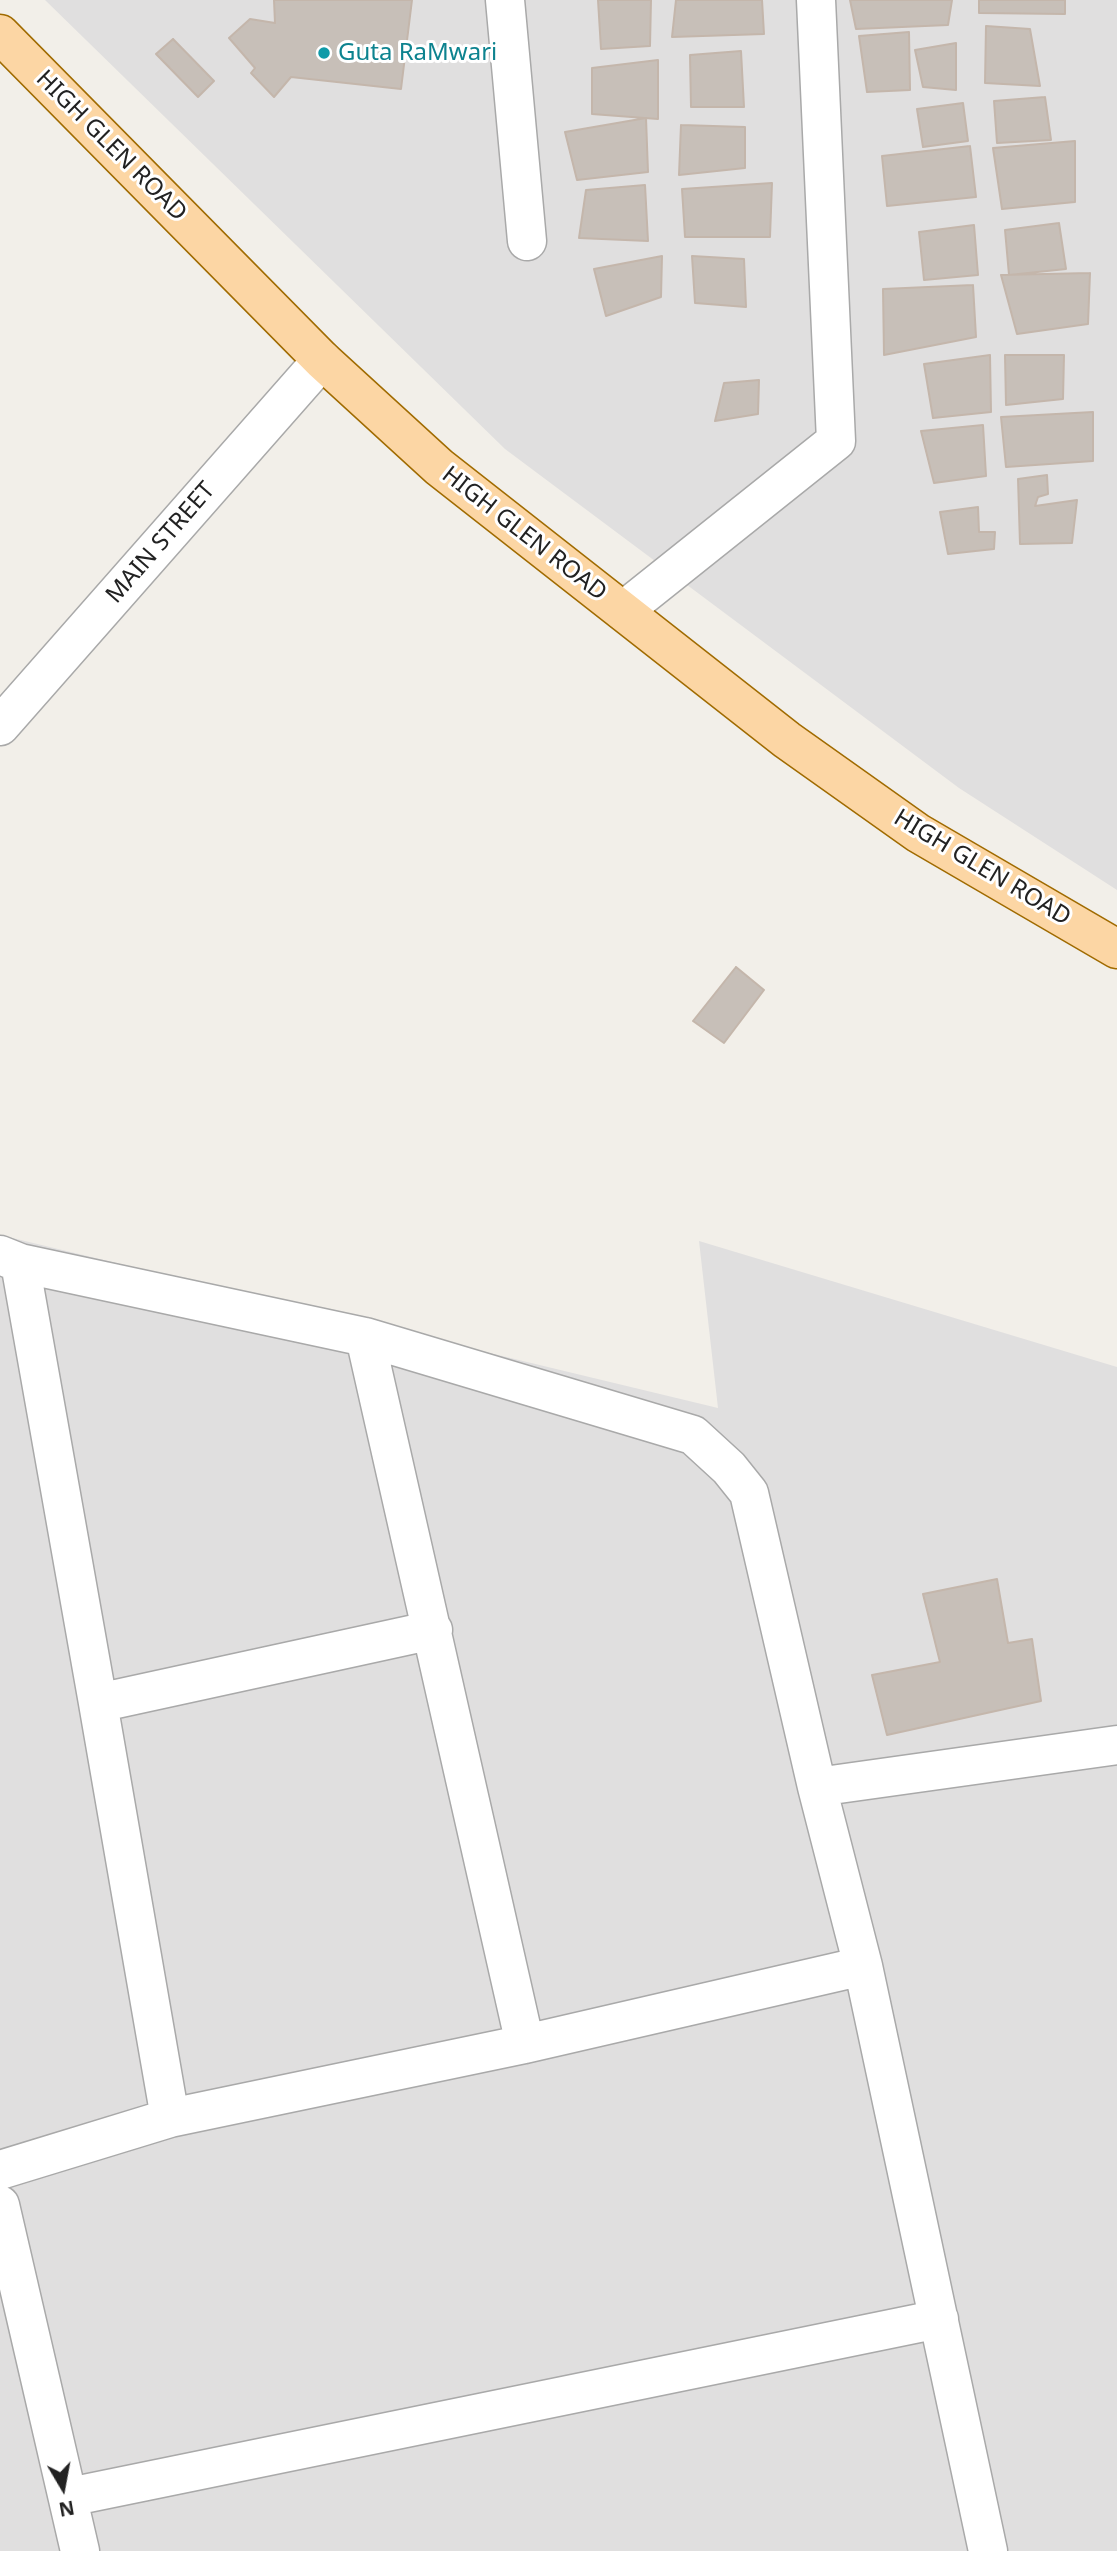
<!DOCTYPE html>
<style>
body{margin:0}
#map{position:relative;width:1117px;height:2551px;overflow:hidden;background:#f2efe9;font-family:"Noto Sans",sans-serif}
canvas{display:block}
.north{position:absolute;left:28px;top:2453px;width:70px;height:70px;-webkit-text-stroke:5px #fff;paint-order:stroke;rotate:170deg;font-size:19px;font-weight:700;line-height:28px;text-align:center;color:#222}
.north::after{content:'';display:block;margin:auto;width:24px;height:32px;background:#222;clip-path:polygon(50% 0,100% 100%,50% 72%,0 100%)}
</style>
<div id="map">
<canvas width="1117" height="2551"></canvas>
<div class="north">N</div>
</div>
<script>
const g = document.querySelector('canvas').getContext('2d');
g.lineJoin = 'round';
function fillPath(path, color) { g.fillStyle = color; g.fill(path, 'evenodd'); }
const poly = rows => new Path2D(rows.map(r => 'M' + r).join(''));
function stroke(path, color, width, dash) { g.strokeStyle = color; g.lineWidth = width; g.lineCap = dash ? 'butt' : 'round'; g.setLineDash(dash || []); g.stroke(path); }
function label(font, color, halo, rows, align = 'center') {
  g.font = font + ' "Noto Sans",sans-serif'; g.lineWidth = 6; g.setLineDash([]); g.textBaseline = 'middle'; g.strokeStyle = halo; g.fillStyle = color; for (const [text, x, y, turn = 0] of rows) {
    g.save(); g.translate(x, y); g.rotate((+turn || 0) * Math.PI / 180); g.textAlign = isNaN(turn) ? turn : align; if (halo) g.strokeText(text, 0, 0); g.fillText(text, 0, 0); g.restore();
  }
}
fillPath(poly([
 [45,0,1117,0,1117,890,959,788,505,449],
 [0,1235,718,1408,699,1241,1117,1367,1117,2551,0,2551]
]), '#e0dfdf');
const building = poly([
 [274,0,412,0,401,89,291,77,274,97,251,73,255,68,229,38,250,19,275,23,274,0],
 [598,0,651,0,650,46,601,49,598,0],
 [676,0,762,0,764,34,672,37,676,0],
 [850,0,952,0,948,25,856,29,850,0],
 [979,0,1065,0,1065,14,979,13,979,0],
 [986,26,1030,29,1040,86,985,83,986,26],
 [909,32,910,90,867,92,859,36,909,32],
 [173,39,214,81,198,97,156,54,173,39],
 [956,43,956,90,923,87,915,50,956,43],
 [741,51,744,107,691,107,690,55,741,51],
 [658,60,658,119,592,114,592,68,658,60],
 [1045,97,1051,140,997,143,994,101,1045,97],
 [963,103,968,141,923,147,917,109,963,103],
 [646,118,648,172,577,180,565,132,646,118],
 [681,125,745,127,745,168,679,175,681,125],
 [1075,141,1075,202,1002,209,993,148,1075,141],
 [970,146,976,197,887,206,882,156,970,146],
 [772,183,770,237,685,237,682,189,772,183],
 [645,185,648,241,579,238,586,190,645,185],
 [1059,223,1066,269,1009,275,1005,230,1059,223],
 [974,225,978,275,924,280,919,232,974,225],
 [662,256,661,297,606,316,594,269,662,256],
 [692,256,744,259,746,307,695,303,692,256],
 [1090,273,1088,324,1017,334,1001,275,1090,273],
 [973,285,976,337,884,355,883,289,973,285],
 [990,355,991,412,933,418,924,364,990,355],
 [1005,355,1064,355,1063,399,1006,405,1005,355],
 [759,380,758,414,715,421,724,383,759,380],
 [1093,412,1093,461,1006,467,1001,417,1093,412],
 [983,425,986,476,934,483,921,431,983,425],
 [1047,475,1048,494,1038,497,1035,506,1077,500,1072,543,1020,544,1018,479,1047,475],
 [978,507,979,532,995,532,994,549,948,554,940,512,978,507],
 [736,967,764,990,724,1043,693,1021,736,967],
 [997,1579,1008,1643,1032,1639,1041,1701,887,1735,872,1675,940,1662,923,1594,997,1579]
]);
fillPath(building, '#c7bfb8');
stroke(building, '#c4b6ab', 2);
const minor = poly([
 [505,0,527,241],
 [623,611,836,441,816,0],
 [0,726,322,360],
 [0,1255,20,1263,365,1337,693,1435,729,1468,749,1493,817,1787],
 [20,1263,98,1703],
 [365,1337,525,2044],
 [170,2118,98,1703,433,1630],
 [0,2170,170,2118,525,2044,863,1966],
 [0,2205,80,2551],
 [69,2497,939,2319],
 [988,2551,863,1966,817,1787,1117,1745]
]);
const major = poly([
 [0,34,322,360,439,467,787,740,918,833,1117,949]
]);
stroke(minor, '#a9a9a9', 41);
stroke(major, '#a06b00', 41);
stroke(minor, '#fff', 38);
stroke(major, '#fcd6a4', 38);
for (const [x, y, r, color] of [
 [324,53,7,"#0f9aa8"]
]) { const dot = new Path2D(); dot.arc(x, y, r, 0, 2 * Math.PI); g.fillStyle = color; g.fill(dot); stroke(dot, '#fff', 2.5); }
label('24px', '#0d838f', '#fff', [
 ["Guta RaMwari",338,53]
], 'left');
label('24px', '#222', '#fff', [
 ["HIGH GLEN ROAD",111,146,45],
 ["HIGH GLEN ROAD",524,534,38],
 ["MAIN STREET",161,543,-49],
 ["HIGH GLEN ROAD",982,868,31]
]);
</script>
